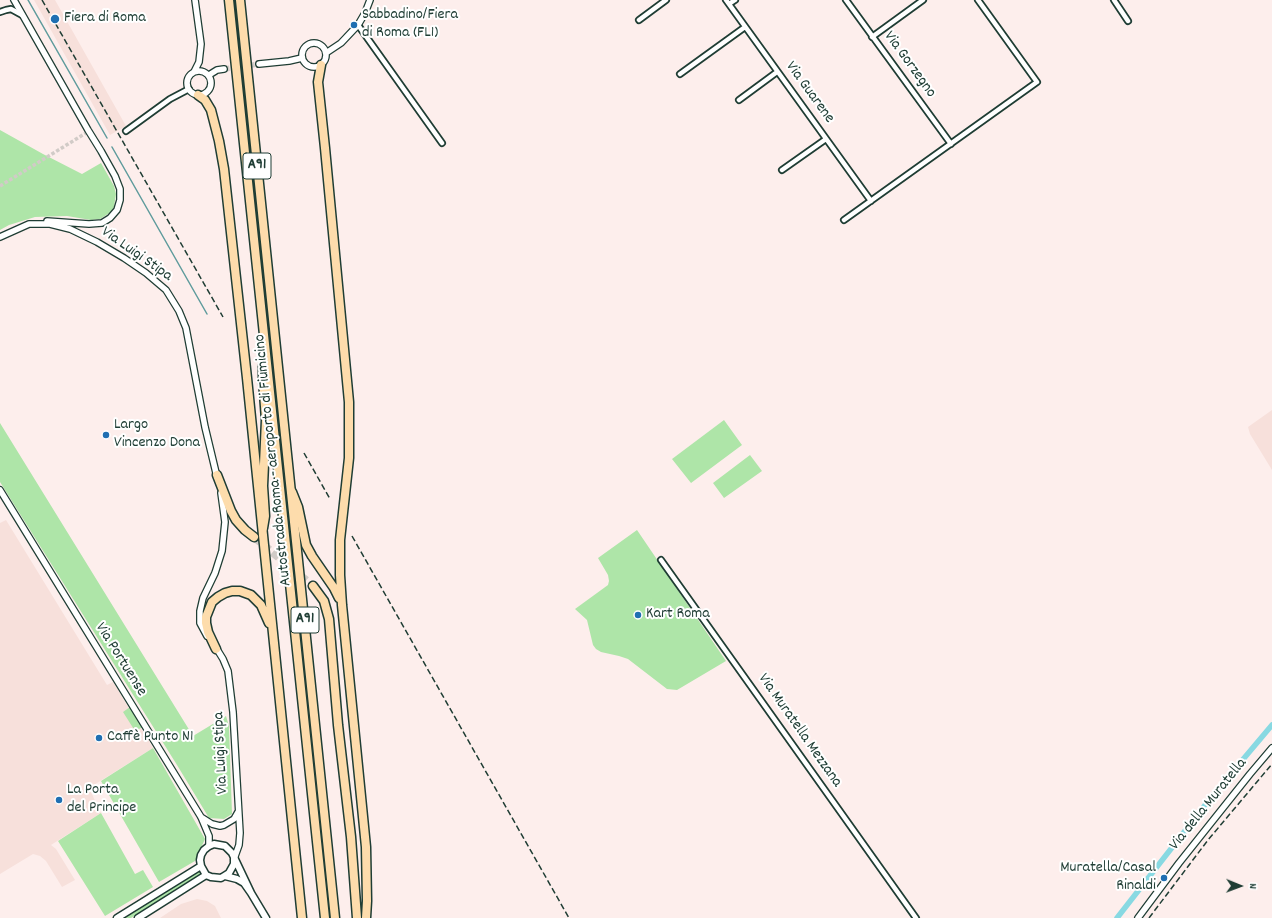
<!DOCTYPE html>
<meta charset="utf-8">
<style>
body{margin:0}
#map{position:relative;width:1272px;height:918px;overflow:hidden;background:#fdeeec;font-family:Dekko,sans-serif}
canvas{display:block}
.north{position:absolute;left:1220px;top:866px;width:40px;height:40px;-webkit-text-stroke:3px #fff;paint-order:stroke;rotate:91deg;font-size:11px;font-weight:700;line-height:16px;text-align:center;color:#1f3d34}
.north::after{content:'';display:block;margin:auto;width:14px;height:18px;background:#1f3d34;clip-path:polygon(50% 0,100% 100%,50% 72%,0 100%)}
</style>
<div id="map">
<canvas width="1272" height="918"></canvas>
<div class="north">N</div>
</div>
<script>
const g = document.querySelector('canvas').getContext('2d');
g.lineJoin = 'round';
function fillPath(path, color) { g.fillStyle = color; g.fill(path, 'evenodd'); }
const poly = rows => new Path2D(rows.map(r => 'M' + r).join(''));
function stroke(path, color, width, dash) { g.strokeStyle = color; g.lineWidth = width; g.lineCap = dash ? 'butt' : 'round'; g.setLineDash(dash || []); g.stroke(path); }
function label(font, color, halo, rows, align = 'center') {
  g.font = font + ' Dekko,sans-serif'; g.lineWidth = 4; g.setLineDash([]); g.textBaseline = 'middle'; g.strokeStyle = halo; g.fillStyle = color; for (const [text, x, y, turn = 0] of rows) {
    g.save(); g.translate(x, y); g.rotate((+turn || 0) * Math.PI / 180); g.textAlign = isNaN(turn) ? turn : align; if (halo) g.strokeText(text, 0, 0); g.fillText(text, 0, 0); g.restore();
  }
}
fillPath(poly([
 [34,0,55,0,126,126,110,135],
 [1272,410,1272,470,1250,434,1248,427],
 [6,520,107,685,113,682,153,748,89,788,101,813,51,845,56,849,75,880,62,887,46,861,40,856,33,854,0,874,0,523],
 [197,899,207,901,215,906,221,918,160,918,181,904]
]), '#f7e0db');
fillPath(poly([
 [0,130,43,154,82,174,101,163,114,186,116,194,114,207,111,212,100,219,91,220,67,216,35,217,9,225,0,230],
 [724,420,742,445,691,483,672,459],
 [0,423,193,736,226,716,229,726,232,814,224,819,209,818,177,765,0,482],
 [750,455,762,471,724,498,713,483],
 [637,530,726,661,677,690,667,689,628,659,619,656,601,652,596,649,593,645,587,620,575,609,608,585,609,581,608,575,598,558],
 [130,707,143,727,135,731,123,712],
 [153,748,205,839,195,861,159,882,101,781],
 [101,813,135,874,143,870,153,887,105,916,58,841],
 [201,869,203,873,131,918,124,918]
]), '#aee5a8');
stroke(poly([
 [28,0,107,138],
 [112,147,207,314]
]), '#5e9b9c', 1.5);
stroke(poly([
 [1117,918,1213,795,1272,725]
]), '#88d9e2', 5.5);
stroke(poly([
 [0,186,86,133]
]), '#d1cbc7', 3.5, [3.5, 2]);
stroke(poly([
 [224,69,259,64]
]), '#d1cbc7', 5.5, [5.5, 3]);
stroke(poly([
 [254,537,313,586]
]), '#d1cbc7', 8, [8, 4]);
const minor = poly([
 [726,0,871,201],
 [846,0,951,144],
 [1114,0,1128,21],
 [729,4,735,0],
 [0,12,6,10,11,9,22,15],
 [639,20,666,0],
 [358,25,442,143],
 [872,37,923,0],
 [680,74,745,27],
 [739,100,777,72],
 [126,131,170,99,189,89],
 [782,170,826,139],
 [844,220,1037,82,978,0],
 [661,560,916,918]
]);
const tertiary = poly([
 [14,0,88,130,101,151,115,176,120,189,120,200,117,210,110,218,102,223,89,224,47,221],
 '302 55a12 12 0 1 1 24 0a12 12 0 1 1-24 0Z',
 [326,53,341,43,358,25,365,13,370,0],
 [259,64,289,61,302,58],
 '187 83a12 12 0 1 1 24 0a12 12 0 1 1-24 0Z',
 [194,72,199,62,201,44,195,0],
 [209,75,217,70,224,69],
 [0,237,29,224,50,224,70,229,97,242,124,258,146,273,166,290,179,311,186,328,205,427,217,477],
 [0,490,201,817,209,836,209,846],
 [207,636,200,623,200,611,203,598,215,573,222,551,225,522,221,493],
 [215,646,223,659,228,671,233,712,240,833,239,845,234,859],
 [201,817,212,824,220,826,224,825,234,819,238,812],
 [1138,918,1179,863,1250,774,1272,748]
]);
const secondary = poly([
 [234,859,234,864,229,873,221,878,211,877,206,875,201,866,200,860,201,855,204,850,209,846,214,844,225,846,232,853,251,893],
 [225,876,237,879,244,883,251,893,266,918],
 [117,918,201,866],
 [138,918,206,875]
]);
const trunk = poly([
 [321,65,318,82,325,148,349,402,349,458,340,540,340,575,342,605,366,847,367,901,366,918],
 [198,95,205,100,211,110,219,141,224,169,247,378,302,918],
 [217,475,231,511,236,520,245,530,254,537],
 [292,492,298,507,306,545,312,556,334,588,339,598],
 [313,586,324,601,329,619,338,725,351,837,357,918],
 [216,649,208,632,206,623,206,617,212,602,218,597,225,593,232,591,240,591,251,595,261,605,269,623]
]);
const motorway = poly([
 [229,0,325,918],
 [240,0,335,918],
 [263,528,265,516,263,486,266,420,263,380,263,366]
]);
stroke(minor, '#1f3d34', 8);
stroke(tertiary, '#1f3d34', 8);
stroke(secondary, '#1f3d34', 9);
stroke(trunk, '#1f3d34', 11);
stroke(motorway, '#1f3d34', 11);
stroke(minor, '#fff', 4.5);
stroke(tertiary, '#fff', 5.5);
stroke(secondary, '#fff', 6);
stroke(trunk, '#fddcac', 8);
stroke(motorway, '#fddcac', 8);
stroke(poly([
 [42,0,223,317],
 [304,453,330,499],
 [352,536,569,918],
 [1149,918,1208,840,1272,764]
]), '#1f3d34', 1.5, [6, 3]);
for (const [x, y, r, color] of [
 [55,19,5,"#1f6fb2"],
 [354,25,4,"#1f6fb2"],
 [106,435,4,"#1f6fb2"],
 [638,615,4,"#1f6fb2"],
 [99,738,4,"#1f6fb2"],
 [59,800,4,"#1f6fb2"],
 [1164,878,4,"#1f6fb2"]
]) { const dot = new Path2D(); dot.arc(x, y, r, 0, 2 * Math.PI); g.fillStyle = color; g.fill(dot); stroke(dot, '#fff', 1.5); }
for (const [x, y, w] of [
 [257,166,28],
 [305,620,28]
]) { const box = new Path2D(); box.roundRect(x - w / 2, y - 13, w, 26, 3); g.fillStyle = '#fff'; g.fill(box); stroke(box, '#1f3d34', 1); }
label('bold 15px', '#1f3d34', null, [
 ["A91",257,166],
 ["A91",305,620]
]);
label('16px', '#1f3d34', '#fff', [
 ["Sabbadino/Fiera",362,16],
 ["di Roma (FL1)",362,34],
 ["Fiera di Roma",64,19],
 ["Largo",114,426],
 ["Vincenzo Dona",114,444],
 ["Kart Roma",646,615],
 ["Caffè Punto N1",107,738],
 ["La Porta",67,791],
 ["del Principe",67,809],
 ["Muratella/Casal",1156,869,"right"],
 ["Rinaldi",1156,887,"right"]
], 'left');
label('16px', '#1f3d34', '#fff', [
 ["Via Gorzegno",909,65,54],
 ["Via Guarene",809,93,54],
 ["Via Luigi Stipa",136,255,35],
 ["Autostrada Roma - aeroporto di Fiumicino",274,460,-96],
 ["Via Portuense",120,660,58],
 ["Via Muratella Mezzana",799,731,55],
 ["Via Luigi Stipa",222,753,-93],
 ["Via della Muratella",1209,805,-51]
]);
</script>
